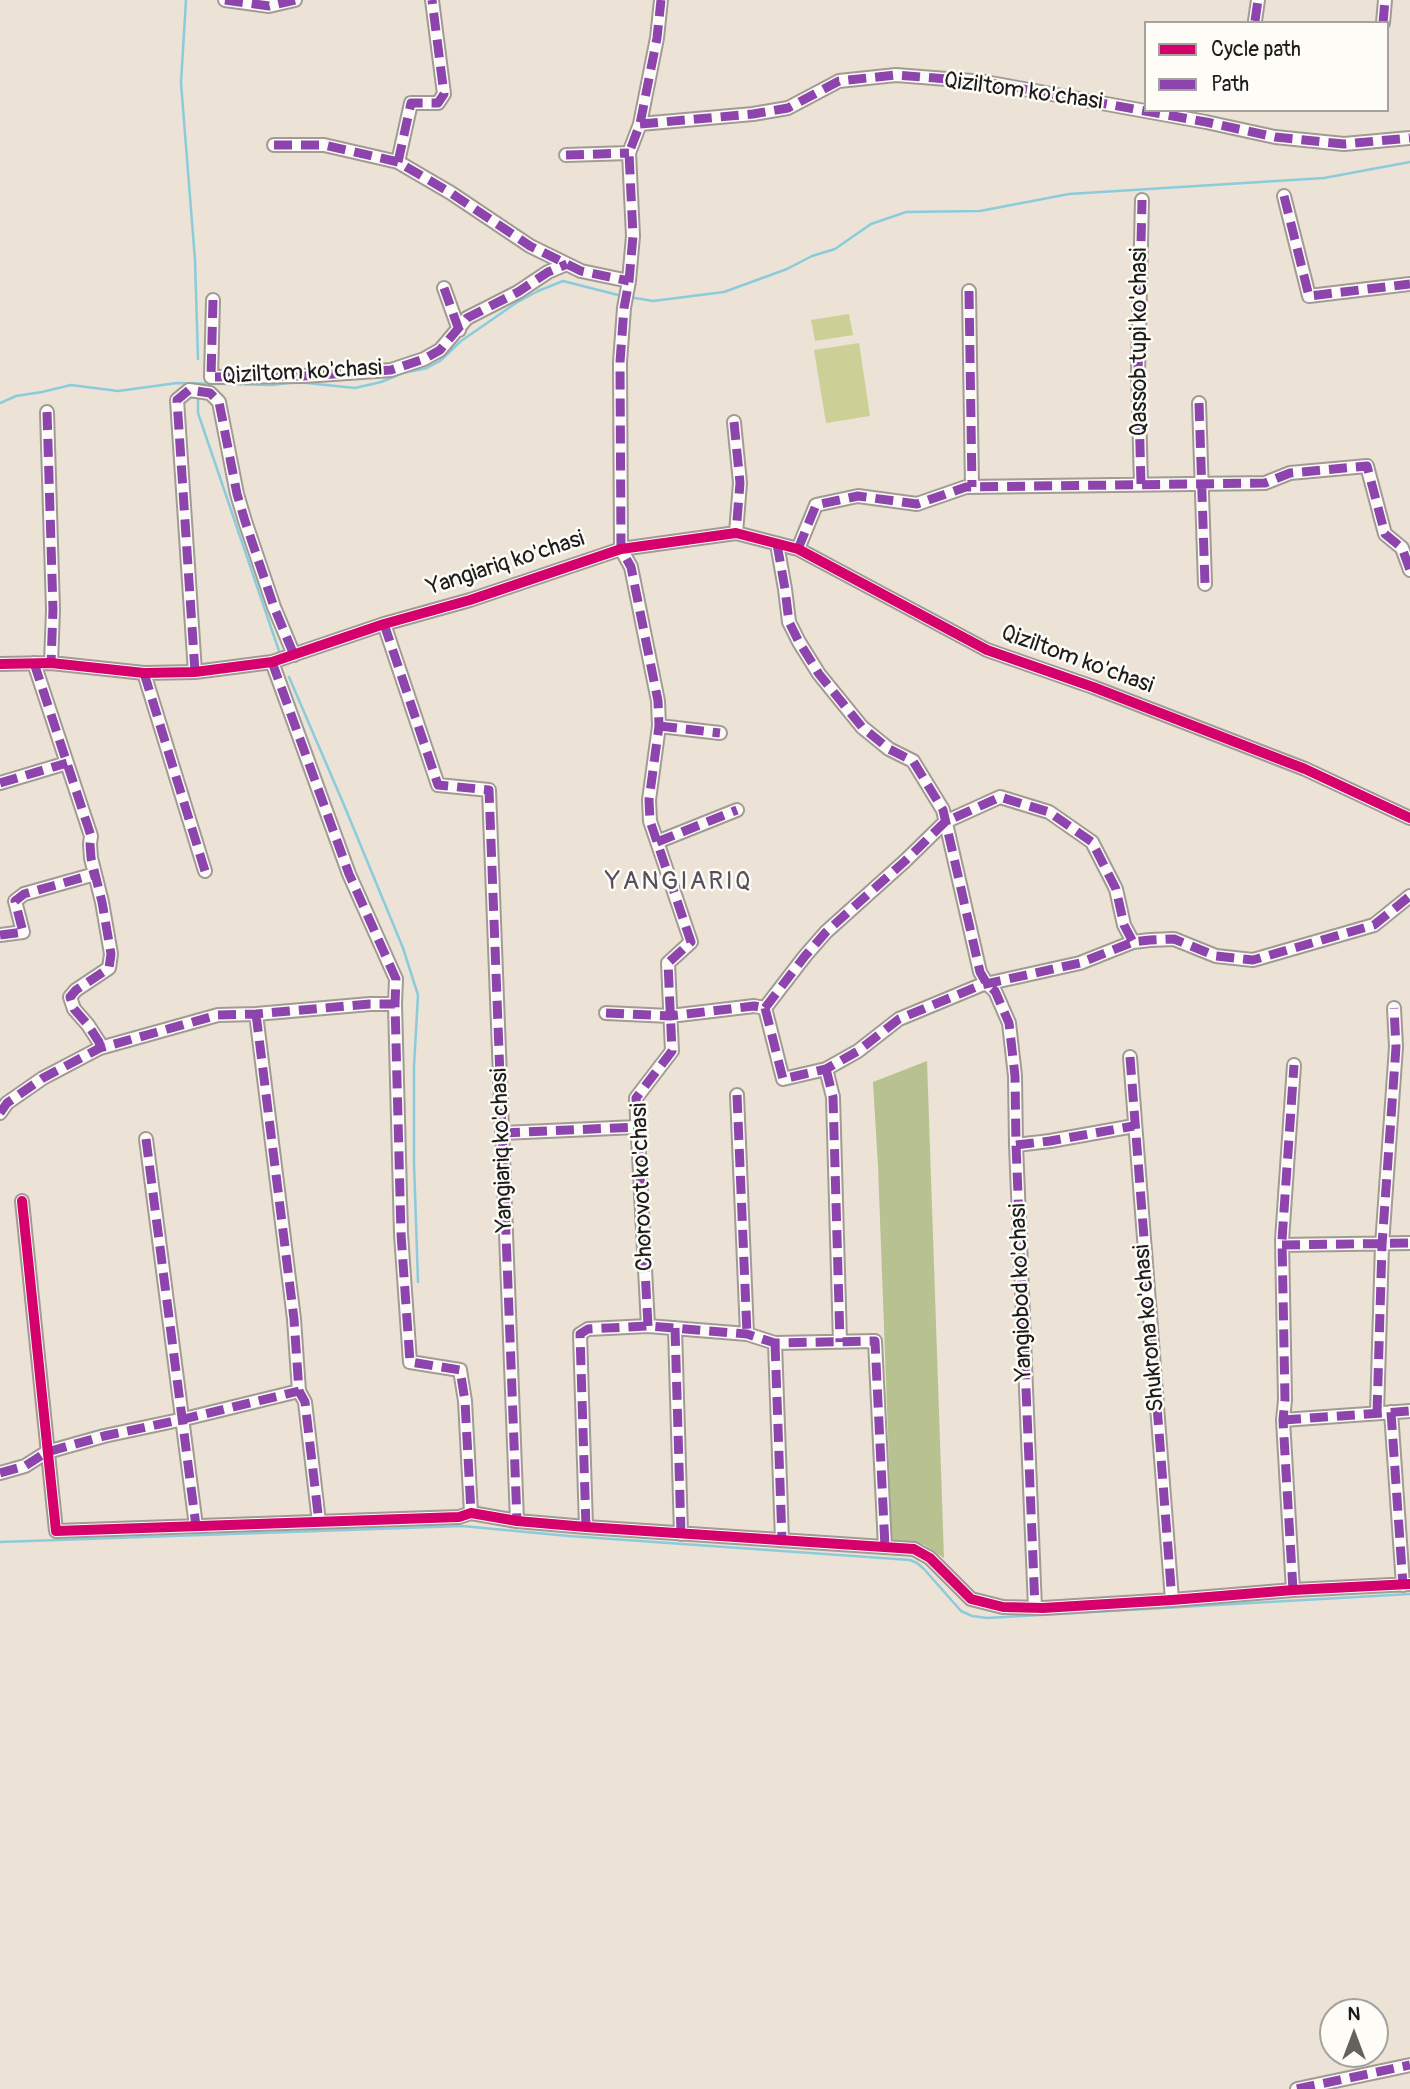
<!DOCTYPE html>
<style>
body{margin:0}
#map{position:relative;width:1410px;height:2089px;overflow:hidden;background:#ece2d5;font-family:Pangolin,sans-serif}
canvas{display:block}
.legend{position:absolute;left:1144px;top:21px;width:245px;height:91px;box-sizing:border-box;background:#fdfcf7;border:2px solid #a3a29f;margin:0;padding:9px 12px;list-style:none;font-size:21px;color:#1c1c1c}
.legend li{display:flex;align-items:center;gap:14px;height:35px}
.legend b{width:35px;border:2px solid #a3a29f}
.north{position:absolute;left:1319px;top:1998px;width:70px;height:70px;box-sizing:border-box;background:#fdfcf7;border:2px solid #a3a29f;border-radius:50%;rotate:0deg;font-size:19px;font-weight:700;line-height:28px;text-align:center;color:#1c1c1c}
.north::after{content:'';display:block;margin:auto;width:24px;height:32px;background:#65615d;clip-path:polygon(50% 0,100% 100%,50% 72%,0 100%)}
</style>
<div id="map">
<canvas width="1410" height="2089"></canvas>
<ul class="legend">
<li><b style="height:9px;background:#d6006c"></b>Cycle path</li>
<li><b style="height:9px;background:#8e44ad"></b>Path</li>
</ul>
<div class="north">N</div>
</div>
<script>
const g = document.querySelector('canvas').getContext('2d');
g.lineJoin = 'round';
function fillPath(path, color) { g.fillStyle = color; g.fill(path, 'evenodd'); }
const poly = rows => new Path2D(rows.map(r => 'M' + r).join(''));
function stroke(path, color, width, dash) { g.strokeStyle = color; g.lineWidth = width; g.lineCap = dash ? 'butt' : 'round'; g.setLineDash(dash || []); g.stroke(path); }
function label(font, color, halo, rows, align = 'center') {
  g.font = font + ' Pangolin,sans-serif'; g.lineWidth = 5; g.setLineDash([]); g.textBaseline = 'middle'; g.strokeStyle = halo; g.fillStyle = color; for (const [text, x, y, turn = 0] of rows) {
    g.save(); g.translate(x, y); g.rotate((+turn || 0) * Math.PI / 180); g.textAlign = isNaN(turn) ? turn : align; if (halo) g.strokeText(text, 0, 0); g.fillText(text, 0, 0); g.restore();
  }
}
fillPath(poly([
 [849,314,853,335,815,341,811,320],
 [859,343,870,416,826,423,814,350]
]), '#ccd097');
fillPath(poly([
 [927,1061,944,1558,923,1544,892,1542,878,1166,873,1082]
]), '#b8c291');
stroke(poly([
 [186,0,181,83,195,260,198,359],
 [629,297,653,301,724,292,787,269,812,256,835,249,871,224,906,212,980,211,1069,194,1324,178,1410,162],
 [198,397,198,413,279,651],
 [0,403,16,396,42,392,71,385,118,391,177,383,272,385,297,382,355,388,381,382,403,373,427,368,440,361,461,341,516,303,538,291,563,281,622,296],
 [289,677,344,805,403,948,418,995,414,1066,414,1163,418,1282],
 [0,1542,462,1526,569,1536,910,1560,917,1563,924,1569,961,1611,972,1616,987,1618,1410,1594]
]), '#8bccdc', 2.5);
const minor = poly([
 [225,0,269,6,295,0],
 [1255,21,1258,0],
 [1383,23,1385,0],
 [640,124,753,114,788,108,839,81,896,75,985,82,1206,122,1275,137,1344,144,1410,138],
 [274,145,324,145,398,162,451,193,530,246,581,271,629,281],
 [566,155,629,153],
 [398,162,411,103,438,103,444,94,432,0],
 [1284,196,1309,296,1410,284],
 [444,288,459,330],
 [969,291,972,487],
 [213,300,211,377,304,376,391,370,424,359,440,350,467,318,518,292,548,272,567,264],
 [1199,403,1205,584],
 [47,412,53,610,51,663],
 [734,422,740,483,736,533],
 [1141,484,1138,373,1142,200],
 [777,544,785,589,789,622,799,642,819,674,862,727,889,749,913,761,943,810,980,972,987,984,995,991,1009,1023,1015,1076,1016,1145,1035,1608],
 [798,549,816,505,858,496,917,504,966,487,1265,483,1290,473,1367,466,1385,534,1402,548,1410,570],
 [384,624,438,785,489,790,517,1521],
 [272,662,349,874,396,979,395,1004,401,1234,410,1362,460,1370,465,1401,471,1513],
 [34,663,91,836,90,844,91,858,102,902,111,954,109,968,76,990,70,997,74,1009,88,1025,99,1042,100,1048],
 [0,664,51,663,144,673,195,672,272,662,384,624,470,600,621,549,736,533,798,549,987,650,1093,687,1305,769,1410,818],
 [195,672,177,400,189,390,210,393,219,402,237,494,245,521,274,607,294,655],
 [144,673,205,871],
 [659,726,720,733],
 [0,783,67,763],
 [657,842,737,810],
 [0,935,23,932,15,901,24,894,95,874],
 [765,1008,783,1079,826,1069,858,1051,899,1019,981,985,1080,963,1133,942,1150,940,1174,939,1216,956,1253,960,1374,925,1410,896],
 [765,1008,805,956,826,932,905,861,945,822,1000,797,1049,812,1092,842,1116,889,1124,925,1133,942],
 [606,1013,670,1016,754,1006,765,1008],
 [256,1014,294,1319,299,1391,305,1402,319,1522],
 [1130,1057,1172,1600],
 [826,1069,833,1097,840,1342],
 [737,1095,747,1334],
 [0,1113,7,1103,43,1078,100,1048,218,1015,256,1014,370,1004,395,1004],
 [502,1133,637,1127],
 [146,1139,196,1526],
 [1016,1145,1050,1141,1134,1126],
 [22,1201,56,1531,459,1517,471,1513,517,1521,586,1527,914,1549,930,1558,971,1599,1003,1607,1043,1608,1172,1600,1293,1590,1410,1584],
 [1282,1245,1410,1243],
 [648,1326,636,1098,672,1051,668,963,691,942,650,821,649,800,659,726,658,701,631,567,621,549,620,362,624,308,629,281,633,236,629,153,640,124,657,38,661,0],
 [675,1328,681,1534],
 [775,1343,782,1540],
 [1391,1412,1403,1585],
 [1377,1413,1382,1245,1396,1047,1394,1008],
 [1283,1420,1410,1411],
 [0,1473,25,1466,47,1452,104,1436,184,1419,299,1391],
 [586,1527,580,1334,588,1329,648,1326,747,1334,775,1343,875,1341,885,1547],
 [1293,1590,1283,1420,1285,1400,1282,1240,1294,1065],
 [1297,2089,1410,2065]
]);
stroke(minor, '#a19b94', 16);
stroke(minor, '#fcfbf9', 12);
stroke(poly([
 [225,0,269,6,295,0],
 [1255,21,1258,0],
 [1383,23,1385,0],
 [640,124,753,114,788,108,839,81,896,75,985,82,1206,122,1275,137,1344,144,1410,138],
 [274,145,324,145,398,162,451,193,530,246,581,271,629,281],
 [566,155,629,153],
 [398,162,411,103,438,103,444,94,432,0],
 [1284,196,1309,296,1410,284],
 [444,288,459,330],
 [969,291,972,487],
 [213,300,211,377,304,376,391,370,424,359,440,350,467,318,518,292,548,272,567,264],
 [1199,403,1205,584],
 [47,412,53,610,51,663],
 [734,422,740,483,736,533],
 [1141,484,1138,373,1142,200],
 [777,544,785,589,789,622,799,642,819,674,862,727,889,749,913,761,943,810,980,972,987,984,995,991,1009,1023,1015,1076,1016,1145,1035,1608],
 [798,549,816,505,858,496,917,504,966,487,1265,483,1290,473,1367,466,1385,534,1402,548,1410,570],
 [384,624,438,785,489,790,517,1521],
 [272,662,349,874,396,979,395,1004,401,1234,410,1362,460,1370,465,1401,471,1513],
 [34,663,91,836,90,844,91,858,102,902,111,954,109,968,76,990,70,997,74,1009,88,1025,99,1042,100,1048],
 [195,672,177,400,189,390,210,393,219,402,237,494,245,521,274,607,294,655],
 [144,673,205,871],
 [659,726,720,733],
 [0,783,67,763],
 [657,842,737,810],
 [0,935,23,932,15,901,24,894,95,874],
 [765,1008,783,1079,826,1069,858,1051,899,1019,981,985,1080,963,1133,942,1150,940,1174,939,1216,956,1253,960,1374,925,1410,896],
 [765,1008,805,956,826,932,905,861,945,822,1000,797,1049,812,1092,842,1116,889,1124,925,1133,942],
 [606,1013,670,1016,754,1006,765,1008],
 [256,1014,294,1319,299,1391,305,1402,319,1522],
 [1130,1057,1172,1600],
 [826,1069,833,1097,840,1342],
 [737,1095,747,1334],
 [0,1113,7,1103,43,1078,100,1048,218,1015,256,1014,370,1004,395,1004],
 [502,1133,637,1127],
 [146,1139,196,1526],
 [1016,1145,1050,1141,1134,1126],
 [1282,1245,1410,1243],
 [648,1326,636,1098,672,1051,668,963,691,942,650,821,649,800,659,726,658,701,631,567,621,549,620,362,624,308,629,281,633,236,629,153,640,124,657,38,661,0],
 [675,1328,681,1534],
 [775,1343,782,1540],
 [1391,1412,1403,1585],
 [1377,1413,1382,1245,1396,1047,1394,1008],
 [1283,1420,1410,1411],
 [0,1473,25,1466,47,1452,104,1436,184,1419,299,1391],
 [586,1527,580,1334,588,1329,648,1326,747,1334,775,1343,875,1341,885,1547],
 [1293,1590,1283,1420,1285,1400,1282,1240,1294,1065],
 [1297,2089,1410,2065]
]), '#8e44ad', 9, [18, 9]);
stroke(poly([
 [0,664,51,663,144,673,195,672,272,662,384,624,470,600,621,549,736,533,798,549,987,650,1093,687,1305,769,1410,818],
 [22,1201,56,1531,459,1517,471,1513,517,1521,586,1527,914,1549,930,1558,971,1599,1003,1607,1043,1608,1172,1600,1293,1590,1410,1584]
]), '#d6006c', 10);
label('23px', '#1c1c1c', '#fdfcf7', [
 ["Qiziltom ko'chasi",1023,92,8],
 ["Qassob tupi ko'chasi",1140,342,-90],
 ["Qiziltom ko'chasi",302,373,-3],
 ["Yangiariq ko'chasi",506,564,-18],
 ["Qiziltom ko'chasi",1077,660,20],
 ["Yangiariq ko'chasi",503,1150,-92],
 ["Chorovot ko'chasi",643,1187,-92],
 ["Yangiobod ko'chasi",1022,1292,-92],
 ["Shukrona ko'chasi",1150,1328,-95]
]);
g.letterSpacing = '2px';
label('26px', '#584d5b', '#fdfcf7', [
 ["YANGIARIQ",679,882]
]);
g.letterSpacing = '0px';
</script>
